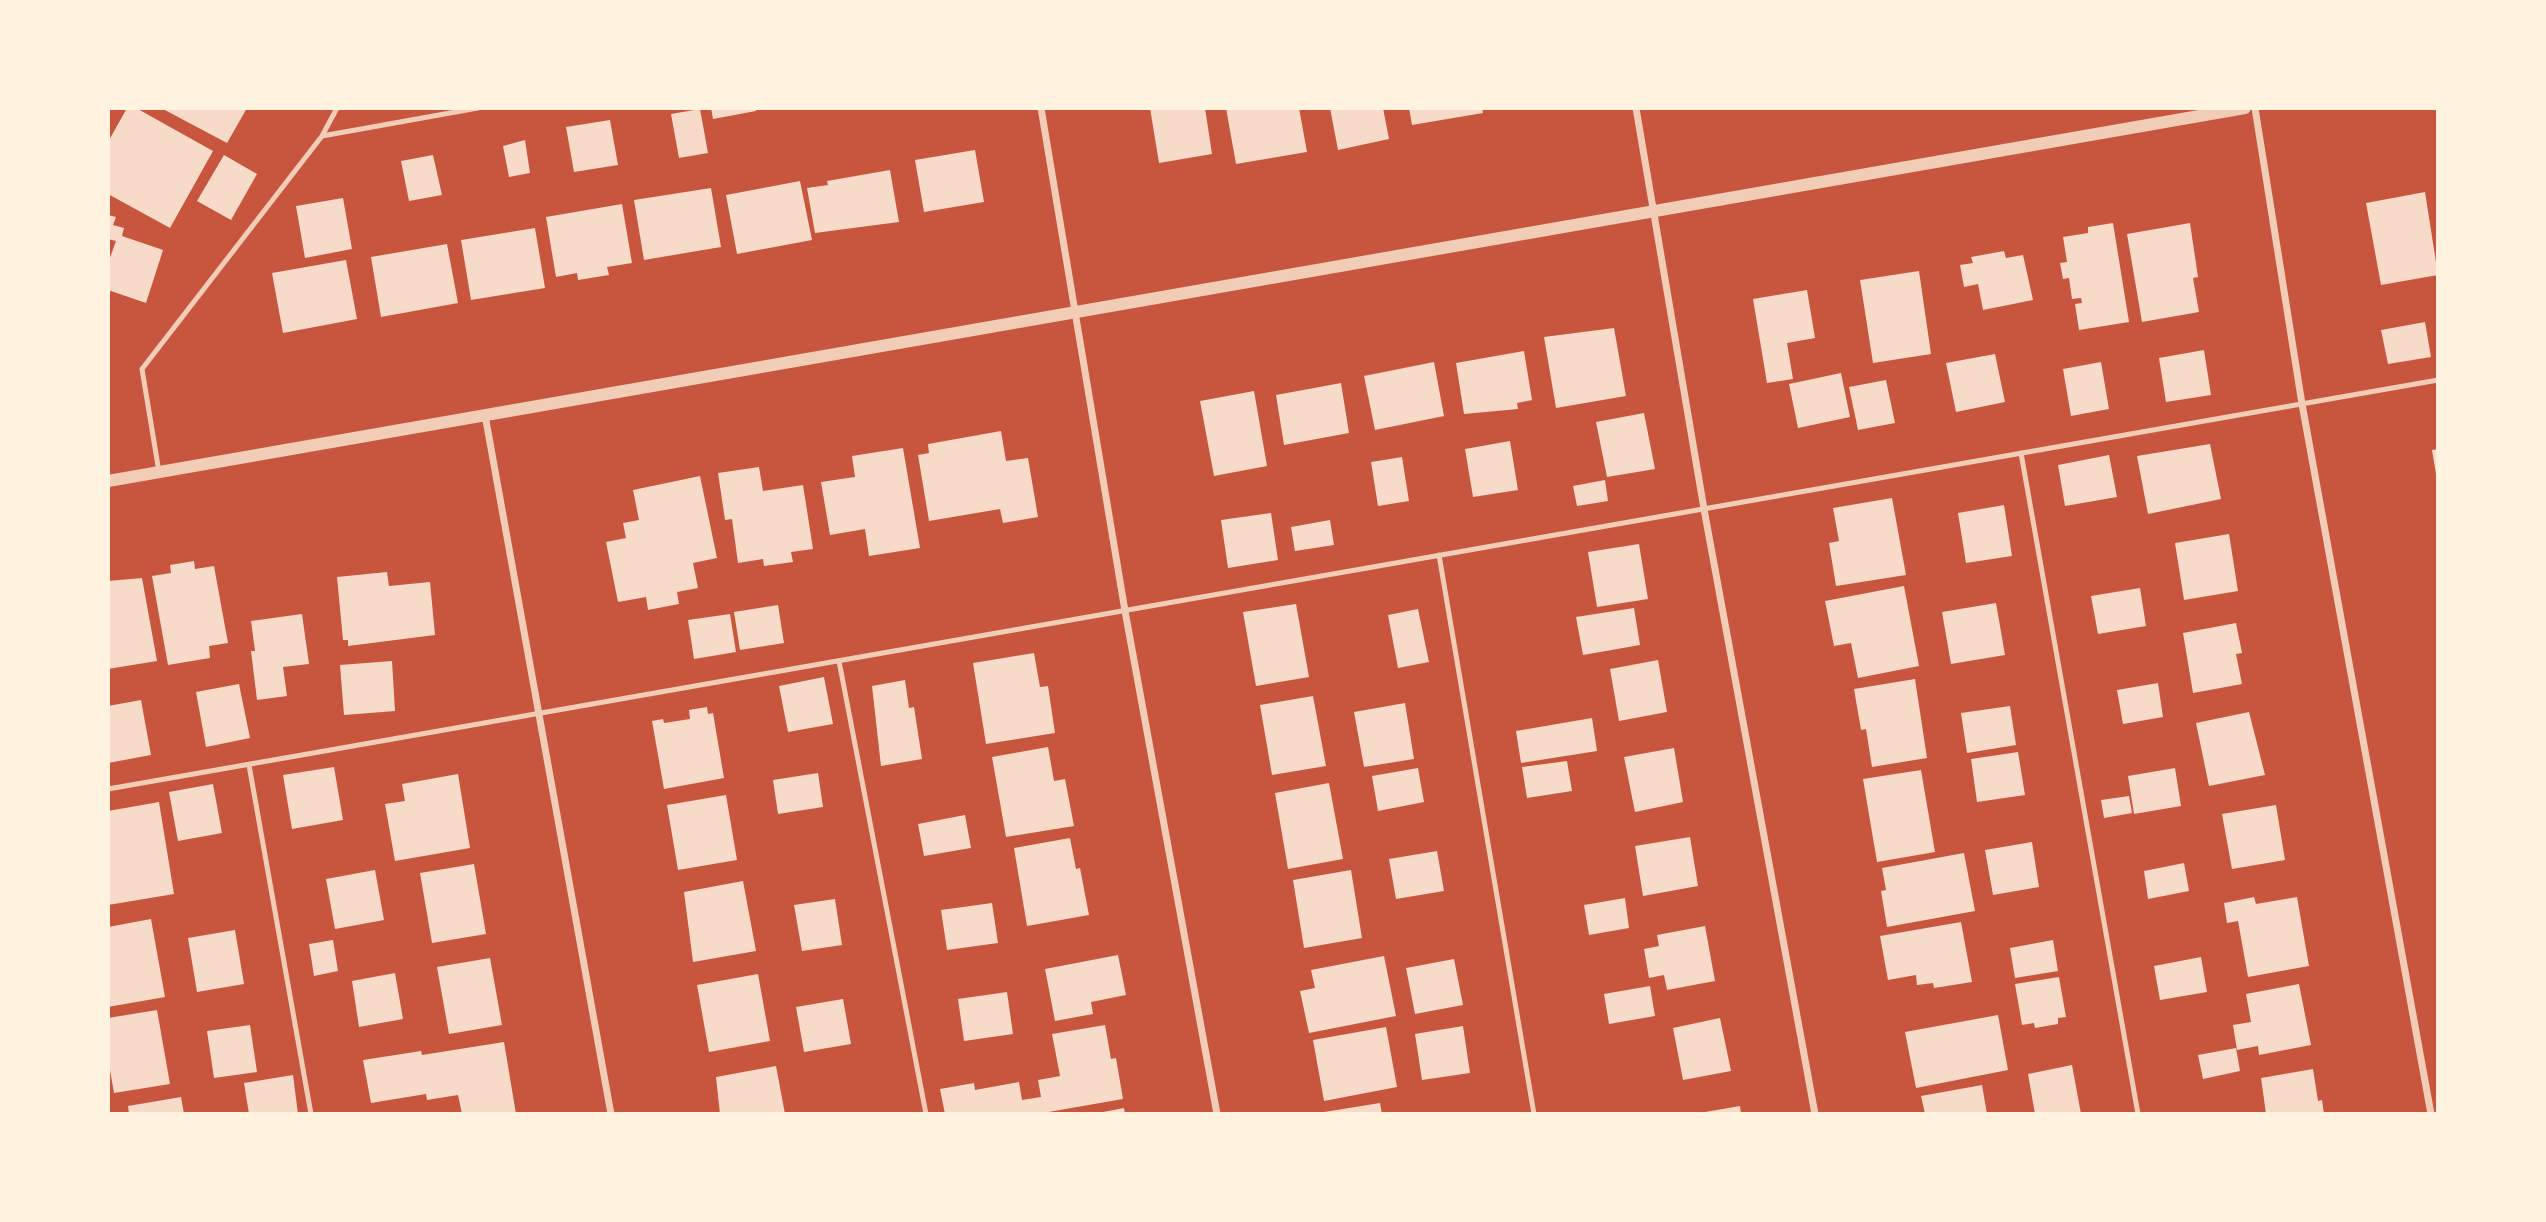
<!DOCTYPE html>
<style>
body{margin:0}
#map{position:relative;width:2546px;height:1222px;overflow:hidden;background:#c8553d;font-family:Commissioner,sans-serif}
canvas{display:block}
.frame{position:absolute;inset:0;border:110px solid #fff3e0;pointer-events:none}
</style>
<div id="map">
<canvas width="2546" height="1222"></canvas>
<div class="frame"></div>
</div>
<script>
const g = document.querySelector('canvas').getContext('2d');
g.lineJoin = 'round';
function fillPath(path, color) { g.fillStyle = color; g.fill(path, 'evenodd'); }
const poly = rows => new Path2D(rows.map(r => 'M' + r).join(''));
function stroke(path, color, width, dash) { g.strokeStyle = color; g.lineWidth = width; g.lineCap = dash ? 'butt' : 'round'; g.setLineDash(dash || []); g.stroke(path); }
fillPath(poly([
 [127,108,136,108,213,151,170,228,108,194,108,142],
 [161,108,247,108,227,143],
 [711,108,756,108,756,111,713,119],
 [1150,108,1205,108,1212,154,1159,163],
 [1226,108,1299,108,1307,152,1236,164],
 [1330,108,1383,108,1389,139,1338,150],
 [1409,108,1482,108,1483,113,1412,125],
 [700,109,708,153,679,158,671,114],
 [610,120,618,165,574,172,566,127],
 [525,140,530,173,509,177,503,146],
 [975,150,984,202,924,212,915,160],
 [224,155,257,174,231,220,197,201],
 [433,155,442,195,409,201,401,161],
 [890,170,899,222,815,233,807,188,828,185,827,181],
 [800,181,812,240,737,254,726,195],
 [711,188,721,247,644,260,634,200],
 [2425,192,2438,275,2381,285,2366,203],
 [343,198,352,249,305,258,296,206],
 [622,204,632,263,607,267,609,275,578,280,577,273,556,277,546,217],
 [108,215,116,217,113,225,124,228,122,236,163,250,146,303,108,290,108,263,116,241,108,239],
 [2113,223,2129,322,2079,330,2075,304,2082,303,2081,298,2072,299,2069,278,2063,279,2060,263,2067,262,2063,237,2088,233,2088,227],
 [2190,223,2198,277,2193,278,2199,312,2142,322,2127,234],
 [535,228,545,288,471,300,461,240],
 [447,244,458,303,381,317,371,257],
 [2004,251,2006,258,2023,255,2033,300,1983,310,1978,284,1964,287,1960,265,1973,263,1971,257],
 [346,260,357,319,283,333,272,273],
 [1919,271,1931,354,1873,363,1860,280],
 [1807,290,1815,338,1787,343,1793,379,1767,383,1753,299],
 [2425,322,2431,357,2388,364,2381,330],
 [1614,328,1626,396,1556,408,1544,337],
 [2204,350,2211,395,2166,402,2159,358],
 [1524,351,1532,400,1517,403,1518,409,1464,414,1456,363],
 [1995,354,2005,402,1956,412,1946,363],
 [1434,362,1444,416,1375,430,1364,376],
 [2101,362,2109,409,2071,416,2063,369],
 [1841,373,1850,417,1798,428,1789,384],
 [1886,380,1895,423,1858,430,1849,387],
 [1341,383,1349,433,1284,445,1276,395],
 [1254,391,1267,466,1214,476,1200,401],
 [1644,413,1655,469,1607,477,1596,422],
 [1001,431,1006,461,1028,458,1038,517,1003,523,1000,509,929,521,918,455,929,453,928,444],
 [1510,441,1518,490,1473,497,1465,449],
 [2210,444,2221,499,2148,514,2137,456],
 [903,448,920,548,869,556,865,529,830,535,821,482,855,477,852,456],
 [2438,449,2438,474,2436,474,2432,450],
 [2109,455,2117,497,2065,506,2058,465],
 [1402,457,1409,501,1378,506,1371,462],
 [759,467,763,491,803,485,813,549,791,552,793,562,764,566,763,559,738,563,732,519,725,520,718,473],
 [700,476,717,558,693,563,698,588,677,592,679,604,648,610,646,597,618,602,606,542,626,538,623,523,639,520,633,490],
 [1605,480,1608,501,1577,506,1573,486],
 [1892,498,1906,575,1836,586,1829,543,1839,541,1833,508],
 [2004,505,2012,556,1966,563,1958,513],
 [1271,513,1278,560,1228,568,1221,520],
 [1330,520,1334,545,1295,551,1291,527],
 [2229,534,2238,591,2184,600,2175,543],
 [1639,544,1648,599,1597,607,1588,552],
 [194,561,195,569,214,566,228,643,209,646,210,658,168,665,152,576,171,573,170,565],
 [387,572,389,586,430,582,435,635,348,646,348,640,343,640,337,577],
 [142,578,157,661,108,669,108,581],
 [1904,586,1919,666,1858,678,1851,643,1834,646,1825,601],
 [2140,588,2146,626,2098,634,2091,596],
 [1996,603,2005,655,1951,664,1942,612],
 [1296,604,1309,677,1256,686,1243,612],
 [778,605,784,643,740,650,734,612],
 [1634,608,1640,645,1583,655,1576,617],
 [1418,609,1429,662,1398,668,1388,615],
 [302,614,309,664,283,667,287,696,257,700,251,651,255,651,251,621],
 [730,614,736,652,694,659,688,620],
 [2236,623,2242,653,2236,654,2242,684,2193,693,2183,633],
 [1034,653,1040,687,1048,686,1055,733,986,744,973,663],
 [1658,660,1667,712,1619,721,1610,669],
 [392,661,395,711,344,715,340,665],
 [824,677,833,724,788,732,779,686],
 [1915,679,1927,758,1872,767,1866,729,1861,730,1854,689],
 [905,680,909,708,914,707,922,759,881,766,872,686],
 [2158,683,2163,717,2123,724,2117,690],
 [239,684,250,738,206,747,196,692],
 [1313,696,1326,766,1272,775,1260,705],
 [141,700,151,755,108,763,108,706],
 [1405,703,1414,759,1364,767,1354,712],
 [2010,706,2016,745,1967,753,1961,713],
 [707,707,708,714,713,713,724,778,664,789,652,721,663,719,664,723,690,719,689,710],
 [2249,712,2265,775,2209,786,2196,723],
 [1592,718,1597,751,1521,763,1516,731],
 [1048,747,1054,781,1065,779,1074,826,1006,837,992,757],
 [1674,748,1683,802,1635,812,1624,757],
 [2018,752,2025,795,1977,802,1971,759],
 [1567,761,1572,791,1527,798,1522,767],
 [334,767,343,820,292,829,283,775],
 [1418,768,1424,802,1378,811,1372,776],
 [2175,768,2181,806,2134,814,2128,776],
 [1921,770,1935,852,1877,862,1863,779],
 [818,773,823,807,778,814,773,780],
 [458,774,470,848,395,861,385,804,405,801,402,784],
 [1329,783,1343,859,1288,869,1275,793],
 [213,784,222,833,178,841,169,792],
 [726,795,737,860,678,870,667,805],
 [2129,796,2132,813,2104,818,2101,800],
 [159,802,174,894,108,905,108,811],
 [2276,805,2285,860,2232,869,2222,814],
 [965,815,971,848,924,856,918,824],
 [1690,837,1698,886,1643,896,1635,846],
 [1070,838,1076,869,1080,868,1089,915,1027,926,1014,848],
 [2032,842,2039,887,1993,895,1985,850],
 [1437,851,1444,891,1396,899,1389,859],
 [1964,853,1975,911,1887,927,1881,891,1886,890,1882,868],
 [2184,863,2189,891,2148,899,2144,871],
 [474,864,486,934,432,943,420,873],
 [375,870,384,920,335,929,326,879],
 [1351,870,1362,938,1304,948,1293,880],
 [743,881,756,951,693,962,684,892],
 [2254,897,2256,904,2297,897,2309,966,2248,977,2238,921,2227,923,2224,903],
 [1625,898,1629,928,1589,935,1584,905],
 [835,899,842,945,802,951,794,905],
 [992,903,998,943,947,950,941,910],
 [151,919,165,997,108,1007,108,927],
 [1961,922,1972,982,1934,988,1933,983,1917,985,1916,975,1888,980,1880,936],
 [1705,926,1715,981,1667,990,1664,975,1649,978,1644,949,1659,946,1657,935],
 [235,930,244,984,197,992,188,938],
 [333,940,338,971,314,976,309,944],
 [2053,940,2058,971,2015,978,2010,948],
 [1118,955,1126,995,1091,1002,1093,1014,1055,1021,1045,969],
 [1384,956,1396,1016,1309,1033,1300,991,1315,988,1311,970],
 [2201,957,2207,992,2160,1000,2154,966],
 [490,958,502,1025,449,1034,437,967],
 [1454,959,1463,1005,1415,1014,1406,968],
 [395,973,403,1019,359,1027,352,981],
 [758,974,770,1041,709,1052,697,985],
 [2059,977,2066,1017,2058,1018,2058,1024,2035,1028,2034,1023,2022,1025,2015,984],
 [2299,984,2311,1045,2259,1055,2258,1046,2237,1050,2233,1025,2251,1022,2246,994],
 [1650,986,1655,1016,1609,1024,1604,994],
 [1007,992,1013,1034,964,1041,958,999],
 [843,999,851,1044,804,1052,796,1007],
 [157,1010,170,1084,114,1093,108,1059,108,1018],
 [1998,1015,2008,1070,1916,1088,1905,1032],
 [1720,1018,1731,1071,1683,1080,1673,1028],
 [250,1025,257,1072,214,1078,207,1031],
 [1105,1025,1111,1059,1116,1058,1123,1099,1037,1114,945,1114,940,1089,974,1083,975,1090,1019,1082,1022,1100,1041,1097,1038,1080,1060,1076,1052,1034],
 [1463,1026,1470,1073,1422,1080,1415,1034],
 [1386,1027,1397,1087,1324,1101,1313,1040],
 [504,1042,516,1114,462,1114,458,1095,427,1100,426,1094,371,1103,363,1060,421,1051,422,1055],
 [2236,1048,2240,1071,2203,1079,2198,1055],
 [2072,1065,2081,1114,2035,1114,2028,1074],
 [776,1066,785,1114,720,1114,716,1077],
 [2313,1069,2318,1101,2322,1100,2324,1114,2266,1114,2261,1078],
 [293,1075,298,1114,249,1114,244,1083],
 [1982,1085,1987,1114,1925,1114,1921,1096],
 [181,1097,184,1114,129,1114,128,1106],
 [1380,1103,1382,1114,1324,1114,1324,1112],
 [1740,1106,1741,1114,1705,1114,1705,1112],
 [1124,1108,1125,1114,1103,1114,1103,1112]
]), '#f7dbc8');
stroke(poly([
 [322,136,478,108],
 [2021,453,2138,1114],
 [159,472,142,369,322,136,337,108],
 [1439,555,1534,1114],
 [839,661,926,1114],
 [249,765,311,1114],
 [108,789,2438,380]
]), '#f1ccb7', 5);
stroke(poly([
 [1041,108,1125,611,1217,1114],
 [1636,108,1704,509,1815,1114],
 [2255,108,2302,404,2431,1114],
 [485,415,611,1114]
]), '#f1ccb7', 7);
stroke(poly([
 [108,481,2245,108]
]), '#f1ccb7', 12);
</script>
